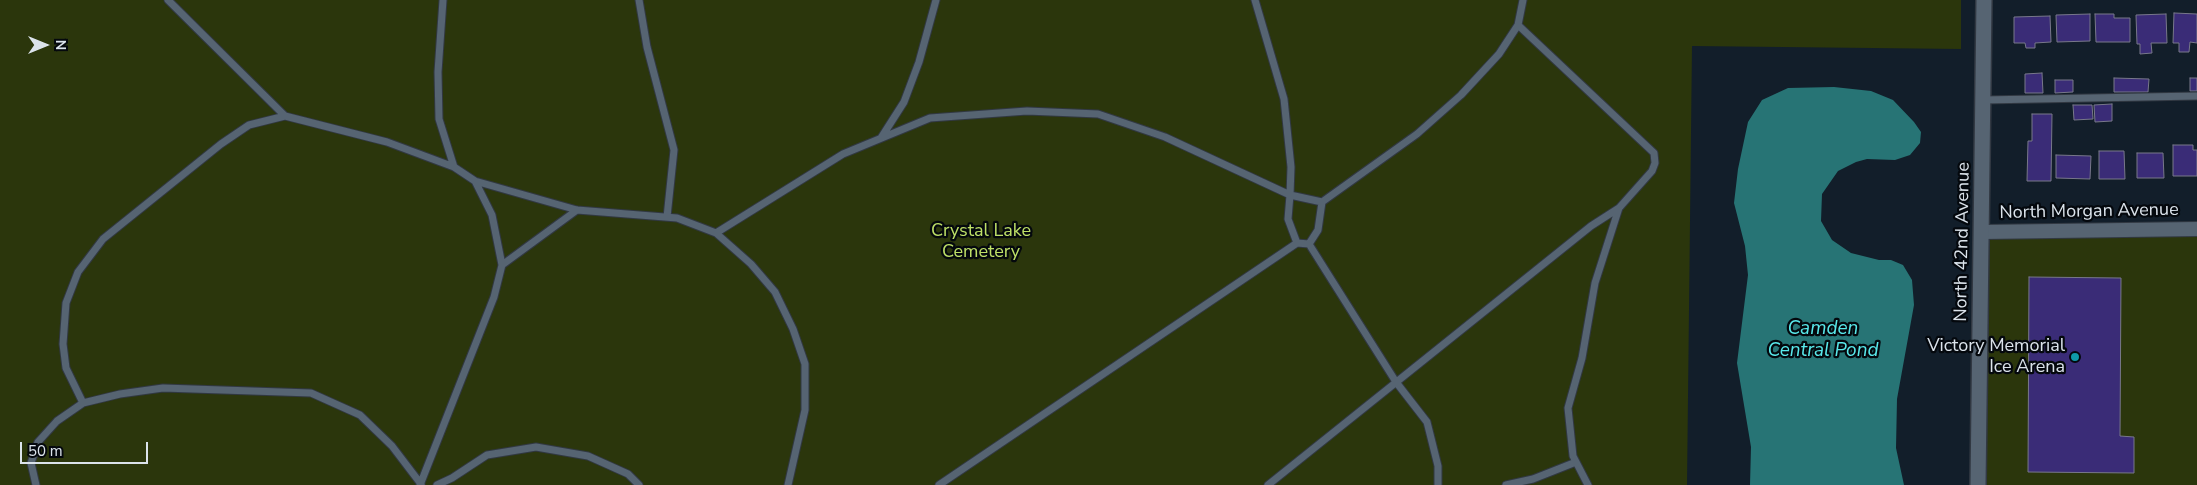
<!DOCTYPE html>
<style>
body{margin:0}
#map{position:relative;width:2197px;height:485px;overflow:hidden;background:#121e2a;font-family:"Nunito Sans",sans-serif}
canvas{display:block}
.north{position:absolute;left:20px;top:20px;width:50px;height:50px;-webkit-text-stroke:4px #04080d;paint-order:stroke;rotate:90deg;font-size:14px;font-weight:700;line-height:20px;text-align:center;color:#dbe3eb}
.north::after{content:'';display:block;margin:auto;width:18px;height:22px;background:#dbe3eb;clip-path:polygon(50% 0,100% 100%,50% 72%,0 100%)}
.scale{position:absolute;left:20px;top:442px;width:128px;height:22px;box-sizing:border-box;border:2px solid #dbe3eb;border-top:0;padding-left:6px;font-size:15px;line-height:18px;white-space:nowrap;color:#dbe3eb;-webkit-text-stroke:4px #04080d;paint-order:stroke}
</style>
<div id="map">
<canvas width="2197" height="485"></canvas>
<div class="north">N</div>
<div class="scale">50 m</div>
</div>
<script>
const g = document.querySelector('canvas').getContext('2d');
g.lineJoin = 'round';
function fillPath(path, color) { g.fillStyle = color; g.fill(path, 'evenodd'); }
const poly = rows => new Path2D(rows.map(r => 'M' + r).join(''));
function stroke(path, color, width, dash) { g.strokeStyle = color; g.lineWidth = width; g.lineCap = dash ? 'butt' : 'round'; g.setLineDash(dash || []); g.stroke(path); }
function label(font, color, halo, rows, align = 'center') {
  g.font = font + ' "Nunito Sans",sans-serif'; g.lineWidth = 4.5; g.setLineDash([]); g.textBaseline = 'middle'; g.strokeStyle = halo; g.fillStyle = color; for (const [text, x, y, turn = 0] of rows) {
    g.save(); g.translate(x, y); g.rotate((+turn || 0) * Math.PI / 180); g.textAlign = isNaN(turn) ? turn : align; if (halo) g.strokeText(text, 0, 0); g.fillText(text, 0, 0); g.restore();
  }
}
fillPath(poly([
 [0,0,1961,0,1961,49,1692,46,1687,485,0,485],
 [1982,232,2197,236,2197,485,1979,485]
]), '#2b360c');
fillPath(poly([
 [1834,87,1871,91,1893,100,1914,122,1921,132,1920,143,1910,155,1895,160,1867,159,1856,162,1838,171,1822,194,1821,221,1832,240,1851,253,1879,260,1891,260,1903,265,1912,280,1914,305,1897,399,1896,448,1904,485,1750,485,1751,447,1737,363,1748,275,1745,246,1734,203,1738,169,1748,122,1762,100,1788,88]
]), '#277475');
const building = poly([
 [2174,13,2197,14,2197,43,2190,42,2189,52,2179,52,2179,43,2173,43,2174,13],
 [2090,14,2090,41,2057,42,2056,15,2090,14],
 [2095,14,2114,14,2114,18,2130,18,2130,42,2096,42,2095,14],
 [2166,14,2167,43,2151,43,2152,53,2140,54,2140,44,2137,44,2136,15,2166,14],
 [2050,16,2051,42,2035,43,2035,48,2026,48,2025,43,2014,43,2014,17,2050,16],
 [2042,73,2043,93,2025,93,2025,74,2042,73],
 [2114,78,2149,79,2148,92,2114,92,2114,78],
 [2190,78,2197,78,2197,91,2190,91,2190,78],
 [2055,80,2073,80,2073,92,2055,93,2055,80],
 [2112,104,2112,121,2095,122,2094,105,2112,104],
 [2073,105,2092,105,2093,119,2074,120,2073,105],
 [2032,114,2052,114,2051,181,2027,181,2028,141,2032,141,2032,114],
 [2173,145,2193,145,2193,150,2197,150,2197,176,2173,176,2173,145],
 [2099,151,2124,151,2125,179,2099,179,2099,151],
 [2137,153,2163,153,2164,178,2137,178,2137,153],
 [2056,155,2091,156,2090,179,2056,178,2056,155],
 [2029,277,2121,278,2120,436,2134,437,2134,473,2028,472,2029,277]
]);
fillPath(building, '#3a2c77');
stroke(building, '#78788a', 1);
const service = poly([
 [168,0,285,116],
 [639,0,647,47,674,150,667,217],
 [1518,25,1654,153,1655,163,1652,171,1619,208],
 [1983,100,2197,96],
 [881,138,904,102,919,62,936,0],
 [475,181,577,210,677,218,716,233,751,264,775,292,793,329,805,364,805,410,788,485],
 [716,233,843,154,930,118,1027,111,1098,114,1165,137,1290,195,1291,167,1284,99,1255,0],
 [1297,243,1309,244,1318,230,1322,202,1417,134,1461,95,1499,54,1518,25,1523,0],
 [1309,244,1396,382,1427,422,1438,466,1438,485],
 [502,265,577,210],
 [83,403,66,368,63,344,66,303,78,272,103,239,221,144,249,125,285,116,387,142,454,167],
 [36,485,31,463,38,442,57,421,83,403,120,394,163,388,311,393,360,415,392,446,421,484],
 [420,485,494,297,502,265,492,215,475,181,454,167,439,119,438,72,443,0],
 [437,485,452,478,487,455,536,447,588,456,628,474,639,485],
 [939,485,1297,243,1288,219,1290,195,1322,202],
 [1268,485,1591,226,1619,208,1595,283,1582,358,1568,408,1573,456,1588,485],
 [1506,485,1533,479,1576,462]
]);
const minor = poly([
 [1982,232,2197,229]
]);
const tertiary = poly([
 [1978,485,1984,0]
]);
stroke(service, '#313842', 9);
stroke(minor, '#313842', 16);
stroke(tertiary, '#313842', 18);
stroke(service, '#566472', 7);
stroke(minor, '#566472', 14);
stroke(tertiary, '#566472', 15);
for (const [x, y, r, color] of [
 [2075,357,5,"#0f9aa8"]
]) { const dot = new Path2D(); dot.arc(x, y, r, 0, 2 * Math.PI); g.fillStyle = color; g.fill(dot); stroke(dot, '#04080d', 2); }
label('18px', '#dbe3eb', '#04080d', [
 ["North Morgan Avenue",2089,212,-1],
 ["North 42nd Avenue",1963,242,-89]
]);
label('18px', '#bee067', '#04080d', [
 ["Crystal Lake",981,232],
 ["Cemetery",981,253]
]);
label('18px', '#dbe3eb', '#04080d', [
 ["Victory Memorial",2065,347],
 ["Ice Arena",2065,368]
], 'right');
label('italic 19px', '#59e9eb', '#04080d', [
 ["Camden",1823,329],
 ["Central Pond",1823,351]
]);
</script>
